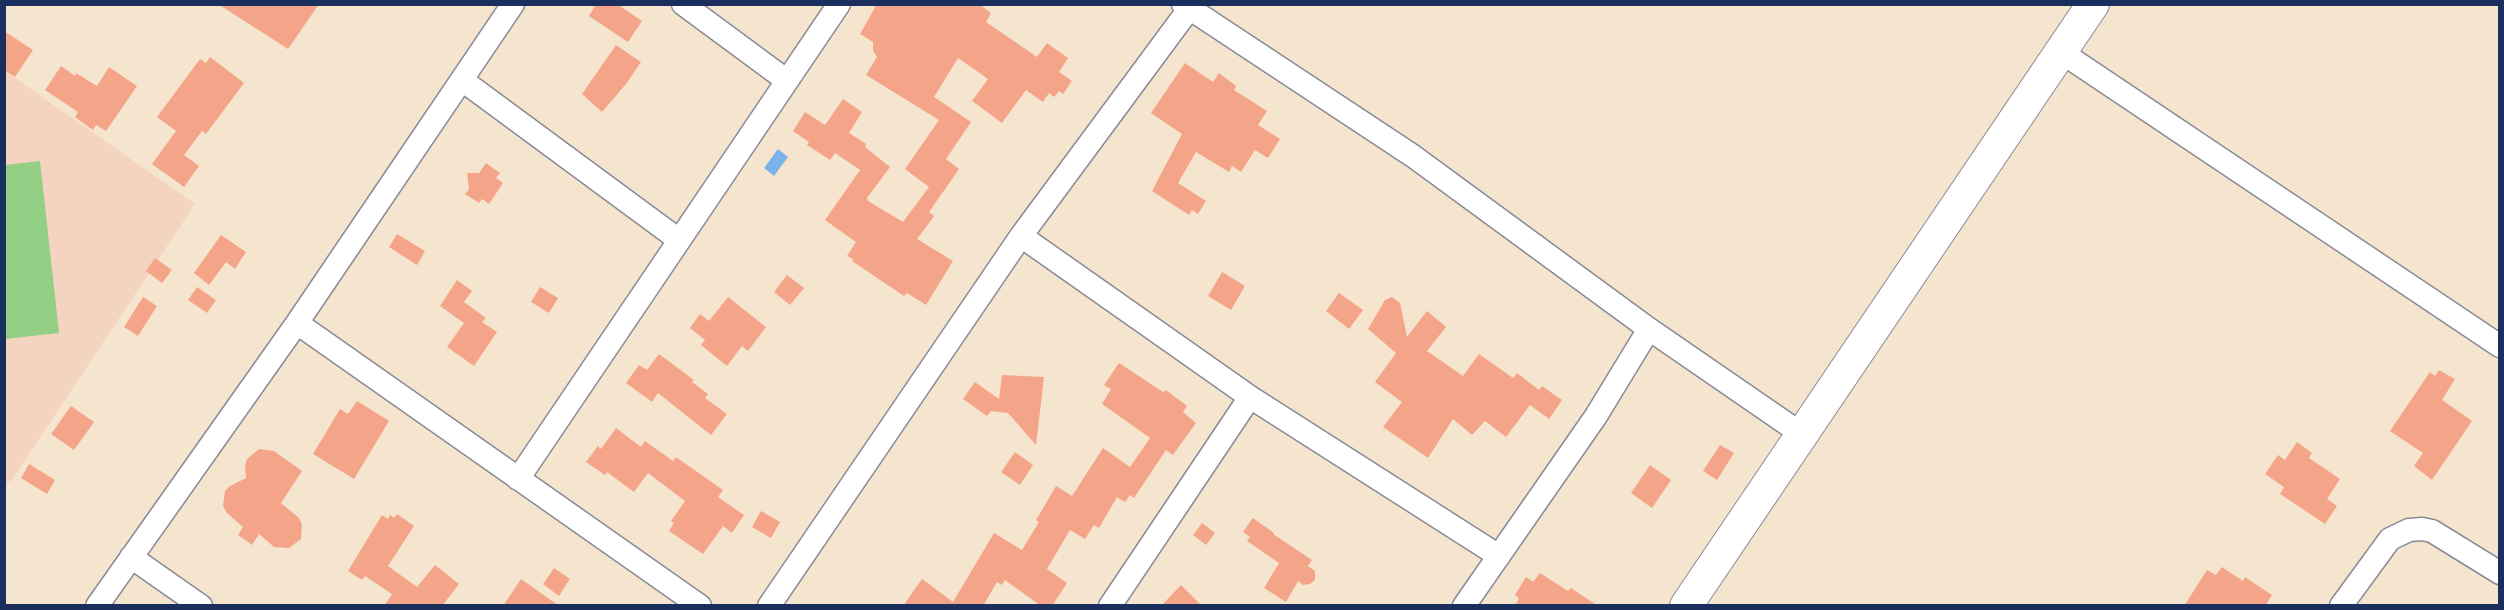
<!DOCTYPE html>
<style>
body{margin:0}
#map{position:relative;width:2504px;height:610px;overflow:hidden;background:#f6e5ce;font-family:"Sorts Mill Goudy",serif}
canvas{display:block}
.frame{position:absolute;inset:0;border:6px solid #1b2f5e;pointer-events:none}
</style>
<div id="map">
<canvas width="2504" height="610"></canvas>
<div class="frame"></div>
</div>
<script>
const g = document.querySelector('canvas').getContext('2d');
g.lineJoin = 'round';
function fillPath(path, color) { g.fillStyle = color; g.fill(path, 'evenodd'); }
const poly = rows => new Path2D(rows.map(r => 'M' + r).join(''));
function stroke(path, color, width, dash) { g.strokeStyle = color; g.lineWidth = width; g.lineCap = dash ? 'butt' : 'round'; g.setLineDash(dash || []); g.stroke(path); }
fillPath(poly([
 [5,71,195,204,11,481,5,482]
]), '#f4d3c1');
fillPath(poly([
 [40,161,59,333,5,339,5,165]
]), '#93d086');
fillPath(poly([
 [778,149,788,157,774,176,764,168]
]), '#7ab2ea');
fillPath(poly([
 [218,4,319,4,288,49],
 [596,4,617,4,642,21,628,42,589,16],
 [877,4,979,4,991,13,986,22,1037,57,1047,43,1068,58,1059,72,1072,81,1063,94,1059,91,1054,97,1049,93,1043,102,1026,90,1002,123,972,101,988,79,958,58,934,97,971,122,946,159,959,169,929,212,934,216,917,239,953,261,926,305,907,293,904,296,852,261,853,259,847,256,856,242,825,220,860,170,835,153,830,160,807,145,809,142,793,131,805,112,825,125,843,99,862,112,849,133,866,144,865,147,890,167,867,198,868,201,903,222,929,187,905,169,939,120,866,75,877,57,873,51,873,42,860,34],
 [4,31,33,50,15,77,4,70],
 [616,45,641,62,626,84,602,112,582,94],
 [210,57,244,83,206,134,202,131,184,155,199,166,184,187,152,164,176,131,157,117,200,59,206,63],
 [1185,63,1213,82,1219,73,1236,86,1234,90,1267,111,1258,125,1280,139,1268,158,1255,150,1241,172,1232,166,1229,172,1196,152,1178,183,1206,201,1198,214,1192,210,1189,215,1152,191,1182,134,1151,113],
 [61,66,75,76,76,73,97,86,109,67,137,86,106,131,96,125,93,130,75,117,78,112,45,90],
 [486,163,500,173,496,178,503,183,489,204,482,199,479,203,465,194,469,189,467,173,479,173],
 [397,234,425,251,417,265,389,247],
 [221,235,246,252,235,269,226,262,209,285,194,273],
 [155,258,172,270,162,283,146,271],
 [1222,272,1245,286,1231,310,1208,296],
 [787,275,804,288,790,305,774,292],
 [457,280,472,291,464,302,486,318,482,322,497,332,474,366,447,347,464,323,440,306],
 [197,287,216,300,207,313,188,300],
 [540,287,558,298,549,313,531,302],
 [1339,293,1363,310,1349,329,1326,311],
 [143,297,157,306,138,336,124,327],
 [728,297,766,327,748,351,742,346,727,366,701,345,705,340,690,328,700,314,709,321],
 [1392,297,1400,303,1407,337,1427,311,1446,327,1427,351,1463,376,1479,354,1513,378,1517,373,1539,390,1542,386,1562,400,1549,419,1530,405,1506,437,1485,421,1472,435,1453,419,1428,458,1383,427,1402,402,1375,382,1396,353,1368,329,1385,300],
 [659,354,694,380,692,382,708,394,705,398,727,414,711,435,658,393,652,402,626,383,639,365,647,370],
 [1119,363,1163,392,1166,390,1187,406,1183,412,1196,423,1173,455,1166,450,1134,498,1130,495,1125,502,1117,497,1099,528,1094,525,1085,539,1070,530,1047,569,1067,583,1052,606,1041,606,1005,580,1002,585,997,582,983,606,903,606,922,579,953,602,994,533,1022,550,1039,522,1036,520,1056,486,1072,496,1103,448,1130,467,1150,438,1102,404,1111,389,1104,385],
 [2439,370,2455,379,2442,400,2472,421,2432,480,2414,466,2423,453,2390,431,2430,372,2435,376],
 [1002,375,1044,377,1036,445,1008,413,991,411,987,416,963,399,975,382,999,399],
 [357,401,389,421,354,479,313,454,340,409,348,414],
 [71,406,94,422,74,450,51,434],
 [616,428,641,447,645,441,673,461,676,457,723,490,718,497,744,515,732,533,723,526,703,554,669,531,674,523,671,521,685,501,648,473,634,492,607,472,605,475,586,462,598,446,601,449],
 [2297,442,2312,453,2309,458,2340,479,2327,499,2337,506,2325,524,2280,494,2284,487,2265,474,2278,455,2285,460],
 [1720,445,1734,453,1717,480,1703,471],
 [259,449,274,451,302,471,281,503,299,518,302,525,301,539,289,548,274,547,259,534,252,545,238,535,243,527,227,513,223,506,225,491,230,486,246,478,245,466,247,459],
 [1015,452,1033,465,1020,485,1001,472],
 [29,464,55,480,47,494,21,478],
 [1650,465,1671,480,1652,508,1631,493],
 [761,511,780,522,771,538,752,527],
 [397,514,414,526,388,566,417,587,435,565,459,584,442,606,384,606,392,594,365,576,362,580,348,571,382,515,388,519,390,515,394,518],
 [1253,518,1274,533,1273,534,1312,560,1308,566,1315,571,1315,580,1310,584,1303,585,1298,581,1286,602,1264,588,1279,563,1247,541,1250,537,1243,532],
 [1202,523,1215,533,1206,545,1193,535],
 [2222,567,2243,581,2245,577,2272,595,2265,606,2184,606,2207,570,2216,575],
 [554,568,570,579,559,596,543,584],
 [1540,573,1568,591,1571,588,1598,606,1515,606,1519,598,1515,595,1526,577,1533,582],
 [521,579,559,606,503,606],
 [1181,585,1202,606,1161,606]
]), '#f4a488');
const street = poly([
 [683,4,786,80],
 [1183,4,1413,156,1649,329,1803,435],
 [2061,52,2500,346],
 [462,80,679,240],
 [1021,236,1250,397,1499,556],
 [297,323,700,606],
 [518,479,839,4],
 [131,557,201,606],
 [97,606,297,323,513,4],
 [769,606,1021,236,1189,9],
 [1110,606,1250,397],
 [1464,606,1596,416,1649,329],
 [2341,606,2390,539,2409,530,2422,529,2432,531,2500,573]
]);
const secondary = poly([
 [1686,606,2093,4]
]);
stroke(street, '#888a96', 25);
stroke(secondary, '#888a96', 34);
stroke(street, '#fff', 22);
stroke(secondary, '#fff', 32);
</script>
